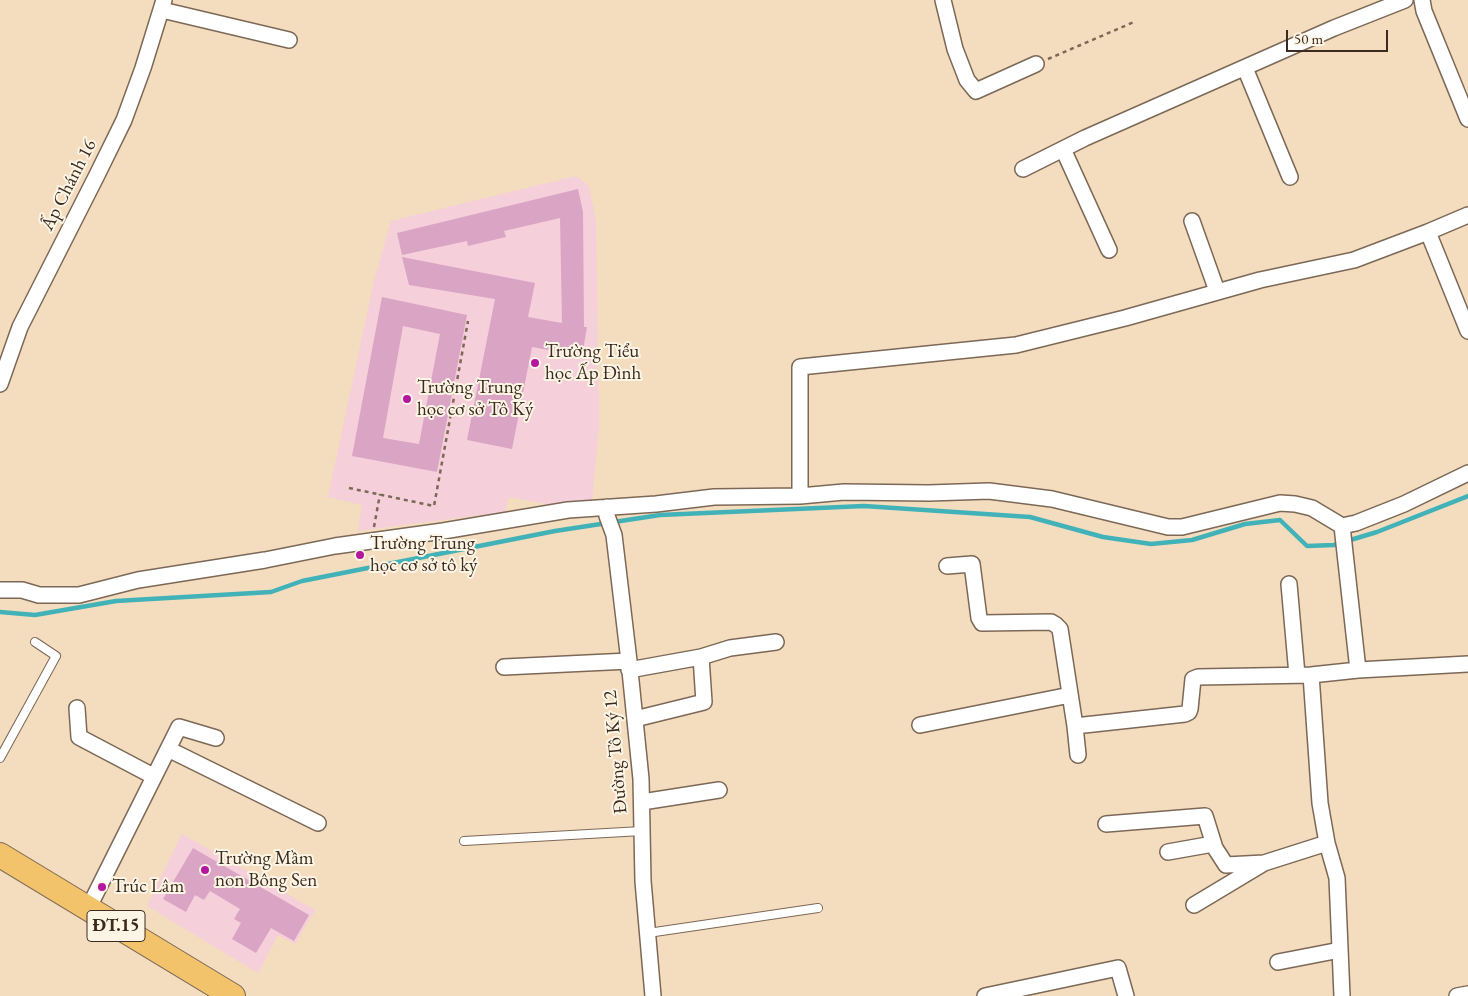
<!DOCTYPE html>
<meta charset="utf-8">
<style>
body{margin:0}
#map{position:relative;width:1468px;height:996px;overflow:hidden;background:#f4dcbe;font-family:"EB Garamond",serif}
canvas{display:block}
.scale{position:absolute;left:1286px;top:30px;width:102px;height:22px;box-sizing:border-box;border:2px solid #3b2a1e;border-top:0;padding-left:6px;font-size:15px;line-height:18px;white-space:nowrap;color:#3b2a1e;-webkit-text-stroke:4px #fcf5e5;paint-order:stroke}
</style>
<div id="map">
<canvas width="1468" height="996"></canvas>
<div class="scale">50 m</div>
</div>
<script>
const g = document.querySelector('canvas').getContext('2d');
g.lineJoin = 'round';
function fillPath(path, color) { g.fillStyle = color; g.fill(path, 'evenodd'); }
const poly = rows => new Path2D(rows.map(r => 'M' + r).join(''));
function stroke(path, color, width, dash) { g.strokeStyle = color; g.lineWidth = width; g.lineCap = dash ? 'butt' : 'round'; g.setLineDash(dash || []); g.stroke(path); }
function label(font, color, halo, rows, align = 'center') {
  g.font = font + ' "EB Garamond",serif'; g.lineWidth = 4; g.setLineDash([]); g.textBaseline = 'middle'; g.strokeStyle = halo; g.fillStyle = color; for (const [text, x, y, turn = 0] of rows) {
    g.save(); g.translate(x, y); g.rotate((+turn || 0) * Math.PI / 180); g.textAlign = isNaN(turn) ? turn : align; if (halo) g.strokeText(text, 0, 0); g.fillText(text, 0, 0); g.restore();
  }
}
fillPath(poly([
 [576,176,589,186,596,222,599,424,592,502,557,506,509,497,505,512,358,531,362,505,328,497,374,281,391,221],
 [182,834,315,910,295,944,278,935,258,973,147,906]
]), '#f5cfd9');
stroke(poly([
 [1347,541,1377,532,1468,496],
 [0,612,35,615,116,601,271,592,302,581,555,531,660,515,864,506,1030,517,1103,537,1151,544,1192,540,1245,524,1280,520,1307,546,1334,545,1340,543]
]), '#41b2b8', 4.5);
fillPath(poly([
 [578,189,583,212,584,327,587,327,583,350,572,349,571,354,532,347,512,449,467,440,495,299,409,285,402,257,535,283,528,317,562,323,560,218,504,231,506,237,468,246,467,241,402,255,397,233],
 [382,297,467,315,437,472,352,456],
 [403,326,440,334,419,444,383,438],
 [193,848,309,915,294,941,271,928,256,953,232,939,241,923,234,919,240,909,210,891,204,900,195,895,186,912,163,899]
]), '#daa4c5');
const lane = poly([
 [0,758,56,656,35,642],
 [464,841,642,831],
 [648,933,818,908]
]);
const street = poly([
 [943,0,955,49,967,80,976,91,1036,64],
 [1422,0,1424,11,1468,119],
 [162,10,289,40],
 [1245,68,1290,177],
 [1063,149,1109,250],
 [1023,169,1085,138,1334,28,1405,0],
 [1192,221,1217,291],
 [1428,232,1468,331],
 [0,384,20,327,97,175,124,120,143,68,164,0],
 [800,496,800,367,1016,345,1125,318,1260,280,1354,260,1428,232,1468,215],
 [607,507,607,516,614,535,629,661,641,779,643,881,653,996],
 [1342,526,1358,670],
 [947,566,972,564,979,618,982,623,1051,622,1056,625,1060,629,1075,726,1185,714,1189,712,1190,709,1193,679,1198,677,1311,675,1358,670,1468,664],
 [1289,584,1297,675],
 [0,590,22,590,39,595,79,595,138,580,265,560,335,546,443,531,568,510,656,504,714,497,800,496,844,492,929,493,989,491,1052,499,1168,527,1182,527,1280,503,1295,504,1312,508,1342,526,1356,523,1404,504,1468,473],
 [504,667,629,661],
 [629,670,701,657,730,648,776,642],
 [1311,675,1320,803,1327,843,1337,878,1342,996],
 [77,708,79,737,153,776],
 [635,719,704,702,701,657],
 [920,725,1070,695],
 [1075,726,1078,755],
 [168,749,318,823],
 [642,802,719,790],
 [1106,824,1205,816,1215,848,1226,865,1264,863],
 [1168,852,1213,844],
 [1194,905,1264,863,1327,843],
 [88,909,179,727,216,738],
 [1278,962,1340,950],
 [985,996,1118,968,1126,996],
 [1457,996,1468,994]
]);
const primary = poly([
 [0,855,233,996]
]);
stroke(lane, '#7c6856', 10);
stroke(street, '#7c6856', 18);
stroke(primary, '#7c6856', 26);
stroke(poly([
 [1048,59,1134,22],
 [349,488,434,506,468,321],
 [374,527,380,494]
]), '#7c6856', 2.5, [4, 4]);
stroke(lane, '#fff', 8);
stroke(street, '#fff', 15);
stroke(primary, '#f2c36a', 24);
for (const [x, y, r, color] of [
 [535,363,5,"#b5179e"],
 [407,399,5,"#b5179e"],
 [360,555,5,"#b5179e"],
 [205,870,5,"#b5179e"],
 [102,887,5,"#b5179e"]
]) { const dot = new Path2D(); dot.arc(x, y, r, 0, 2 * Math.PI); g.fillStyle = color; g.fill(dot); stroke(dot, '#fcf5e5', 2); }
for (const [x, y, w] of [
 [116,926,58]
]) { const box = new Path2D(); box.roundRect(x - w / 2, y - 15.5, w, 31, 4); g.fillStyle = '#fcf5e5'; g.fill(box); stroke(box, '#3b2a1e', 1); }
label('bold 18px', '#3b2a1e', null, [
 ["ĐT.15",116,926]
]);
label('19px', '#3b2a1e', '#fcf5e5', [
 ["Ấp Chánh 16",69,185,-63],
 ["Đường Tô Ký 12",616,752,-95]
]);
label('19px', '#3b2a1e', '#fcf5e5', [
 ["Trường Tiểu",545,352],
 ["học Ấp Đình",545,374],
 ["Trường Trung",417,388],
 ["học cơ sở Tô Ký",417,410],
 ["Trường Trung",370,544],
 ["học cơ sở tô ký",370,566],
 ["Trường Mầm",215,859],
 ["non Bông Sen",215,881],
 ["Trúc Lâm",112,887]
], 'left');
</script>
